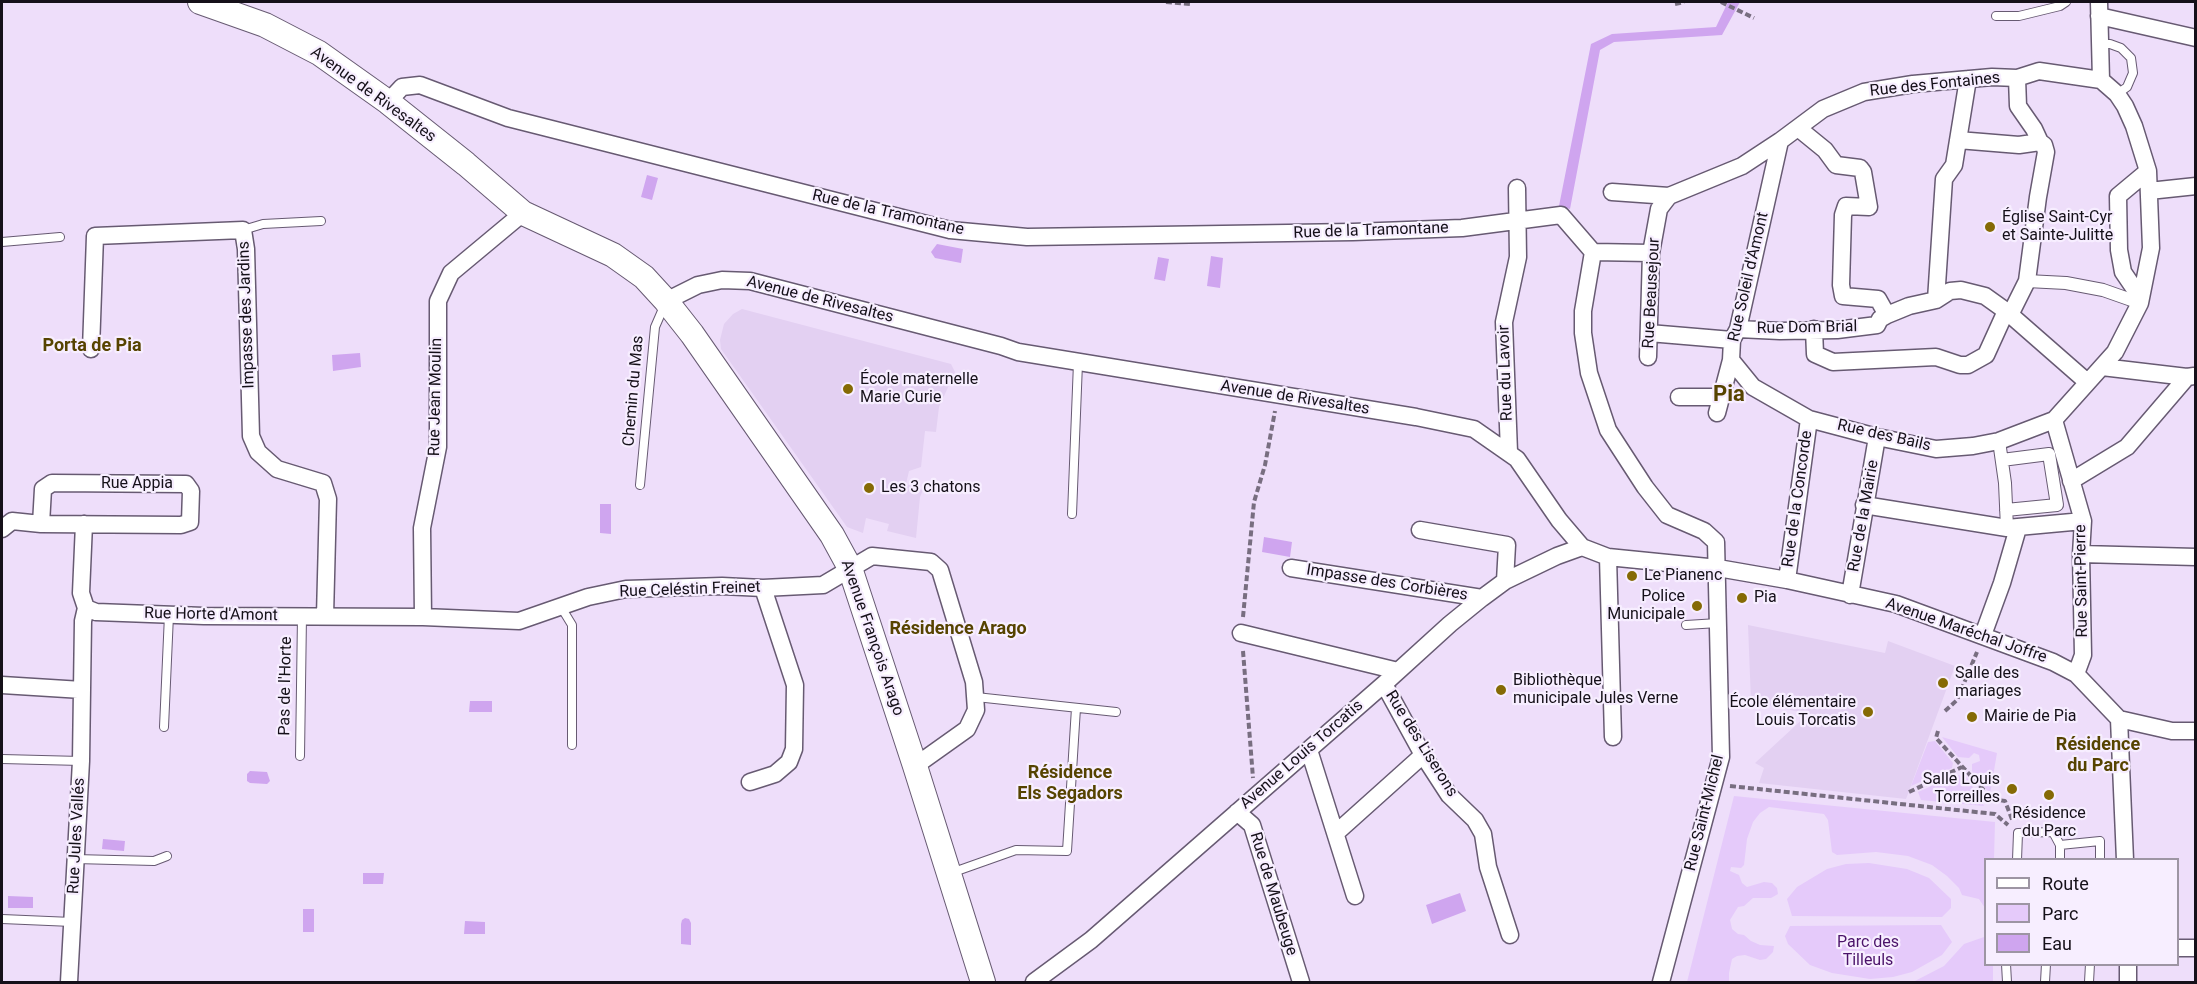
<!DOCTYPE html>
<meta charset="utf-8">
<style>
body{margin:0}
#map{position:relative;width:2197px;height:984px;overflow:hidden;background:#eedefa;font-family:Roboto,sans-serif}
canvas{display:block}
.frame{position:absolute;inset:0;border:3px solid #151019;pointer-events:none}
.legend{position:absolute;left:1984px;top:858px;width:195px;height:108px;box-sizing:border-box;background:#f7eeff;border:2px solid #9d95a3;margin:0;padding:8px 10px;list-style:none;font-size:18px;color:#151019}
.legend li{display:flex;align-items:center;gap:12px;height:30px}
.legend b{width:30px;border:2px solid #9d95a3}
</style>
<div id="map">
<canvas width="2197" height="984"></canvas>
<div class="frame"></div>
<ul class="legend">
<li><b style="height:8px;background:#fff"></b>Route</li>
<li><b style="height:16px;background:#e5cafa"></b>Parc</li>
<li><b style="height:16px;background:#cfa5ef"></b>Eau</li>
</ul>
</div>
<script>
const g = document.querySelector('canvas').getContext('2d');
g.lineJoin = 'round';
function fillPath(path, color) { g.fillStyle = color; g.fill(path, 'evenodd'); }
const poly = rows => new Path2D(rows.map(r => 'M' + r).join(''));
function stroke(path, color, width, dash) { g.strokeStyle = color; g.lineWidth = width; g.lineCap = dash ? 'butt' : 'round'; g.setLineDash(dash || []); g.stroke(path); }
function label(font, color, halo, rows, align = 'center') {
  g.font = font + ' Roboto,sans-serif'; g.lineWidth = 4.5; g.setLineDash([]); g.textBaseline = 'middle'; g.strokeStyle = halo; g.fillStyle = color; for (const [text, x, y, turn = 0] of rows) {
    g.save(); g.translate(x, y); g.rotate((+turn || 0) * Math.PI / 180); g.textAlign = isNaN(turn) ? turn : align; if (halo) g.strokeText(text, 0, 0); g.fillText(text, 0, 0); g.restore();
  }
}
fillPath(poly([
 [742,309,951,364,955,372,939,407,936,432,925,431,921,467,909,471,906,484,923,490,920,497,916,538,887,531,889,524,866,518,863,533,847,527,721,349,720,340,724,324,733,314],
 [1748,625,1885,653,1888,641,1955,666,1906,799,1759,783,1764,768,1755,763,1808,714,1751,701]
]), '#e3d0f2');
fillPath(poly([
 [1942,737,1997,753,1990,794,1972,771,1972,764,1980,761,1979,755,1974,753,1969,758,1958,757],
 [1935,741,1953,763,1952,768,1911,786,1928,742],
 [1956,775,1966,776,1984,806,1921,800,1918,792],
 [1734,796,1995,822,1994,859,1986,860,1986,964,1993,965,1993,982,1913,982,1944,966,1964,944,1984,937,1985,908,1979,899,1962,895,1959,888,1947,876,1932,865,1908,856,1876,852,1837,855,1832,852,1828,820,1824,814,1769,807,1760,813,1753,822,1747,839,1744,865,1741,868,1731,867,1730,871,1739,875,1742,883,1747,887,1764,882,1772,883,1777,888,1778,894,1771,898,1753,898,1744,906,1738,907,1730,920,1732,929,1738,934,1744,935,1751,941,1760,945,1774,946,1773,952,1766,959,1760,960,1745,955,1737,956,1732,959,1729,973,1729,982,1687,982],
 [1869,863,1907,869,1929,878,1951,899,1951,908,1942,917,1792,916,1787,899,1797,887,1827,869,1846,864],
 [1941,925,1952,942,1942,955,1912,972,1893,977,1870,979,1832,973,1810,965,1788,944,1785,936,1790,926]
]), '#e5cafa');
fillPath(poly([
 [1728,2,1740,2,1722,35,1614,42,1600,50,1570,209,1559,206,1591,44,1612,34,1716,27],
 [647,175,658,178,652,200,641,197],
 [937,244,963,249,961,263,935,258,931,252],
 [1211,256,1223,258,1220,288,1207,286],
 [1158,257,1169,259,1165,281,1154,279],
 [360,353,361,367,333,371,332,355],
 [600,504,611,504,611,534,600,533],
 [1264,537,1292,542,1290,557,1262,552],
 [470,701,492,701,492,712,469,712],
 [250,771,267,772,270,781,267,784,250,783,247,781,247,774],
 [103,839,125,841,124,851,102,849],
 [363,873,384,873,383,884,363,884],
 [1460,893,1466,911,1432,924,1426,905],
 [8,896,33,897,33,908,8,908],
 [303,909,314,909,314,932,303,932],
 [685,918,689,919,691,923,691,945,681,944,681,924,682,920],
 [465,921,485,922,485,934,464,934]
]), '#cfa5ef');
const service = poly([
 [1996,16,2019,16,2060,6,2066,2],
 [2100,44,2110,44,2121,48,2131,58,2133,73,2127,87,2117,94],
 [243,230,263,224,321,221],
 [2,242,60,237],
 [640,485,655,327,665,304],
 [1072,514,1078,363],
 [561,607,572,625,572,745],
 [1686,625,1718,623],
 [976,697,1116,712],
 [164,727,169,615],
 [300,756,302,616],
 [2,759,81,761],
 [2060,845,2100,841,2100,860],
 [75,859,154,861,167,856],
 [2017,860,2018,833,2053,832,2060,845,2060,860],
 [951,873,1016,850,1067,851,1076,708],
 [2,919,72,922],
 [2006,964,2007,982],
 [2045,982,2046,964],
 [2089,982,2090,964]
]);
const pedestrian = poly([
 [2027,281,2066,283,2103,290,2140,303],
 [1999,441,2005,483,2007,528],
 [2002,460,2049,454,2057,505,2006,510]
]);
const minor = poly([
 [2099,16,2196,38],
 [388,102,402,87,420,85,508,118,950,230,1027,237,1353,232,1462,228,1561,215,1593,252,1651,253],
 [1798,128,1825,150,1836,165,1860,168,1863,172,1869,207,1846,206,1843,215,1841,285,1843,296,1878,299,1887,315],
 [1958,140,2019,145,2040,142],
 [2149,191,2196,186],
 [1612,192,1669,196],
 [1593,252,1583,311,1583,333,1589,373,1608,430,1645,487,1667,515,1704,531,1716,542,1721,757,1661,982],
 [2140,297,2123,272,2119,250,2118,196,2148,171],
 [1936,300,1944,179,1954,165,1968,79],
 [666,301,698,285,722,280,750,281,1001,346,1018,352,1416,417,1474,429,1517,459,1559,520,1582,547,1608,557,1718,568,1787,580,1896,604,2053,662,2076,674,2119,719,2172,731,2196,731],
 [2010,315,2027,281,2038,197,2046,152,2044,145,2040,142,2034,129,2018,106,2017,78],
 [1738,329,1780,331,1837,330,1877,325,1880,319,1887,315,1909,306,1936,300,1950,291,1961,290,1985,296,2006,311,2086,381],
 [1814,329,1815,354,1833,362,1936,357,1960,365,1968,365,1986,355,2006,311],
 [1649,333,1732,340],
 [91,349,95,236,243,230,246,249,251,436,258,452,277,469,323,483,328,499,325,616],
 [1648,357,1651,253,1659,209,1669,196,1742,166,1780,141,1823,109,1864,92,1913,84,1992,77,2017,78,2039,71,2101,80],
 [1731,360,1753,387,1809,419,1877,437,1936,449,1973,446,1999,441,2054,420,2115,352,2140,303,2151,248,2148,171,2134,126,2125,106,2117,94,2101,80,2099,2],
 [2102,367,2187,377,2194,376],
 [1679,397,1720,397],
 [1717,413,1731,360,1732,340,1738,329,1780,141],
 [2054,420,2083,521,2081,554,2083,655,2076,674],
 [1509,452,1504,322,1518,257,1517,188],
 [2071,481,2127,447,2187,377],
 [1864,505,2007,528,2083,521],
 [84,524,81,593,86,608,96,612,204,616,423,617,519,621,588,597,626,589,722,586,763,588,823,585,872,556,931,562,940,570,974,682,976,710,967,729,915,766],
 [2,529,12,521,41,524,181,525,190,522,191,491,186,484,52,483,43,489,41,524],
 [1420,530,1507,545,1505,581],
 [2081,554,2196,557],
 [1608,557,1613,737],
 [1291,568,1482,598],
 [1787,580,1809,419],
 [1850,595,1877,437],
 [423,617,422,528,438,447,438,301,451,273,523,213],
 [1241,633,1398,671],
 [1983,635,2002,583,2018,528],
 [1384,684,1423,755,1449,795,1475,820,1483,834,1488,867,1510,935],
 [2,685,82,690,83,621,86,608],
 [2119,719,2125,860],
 [1309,750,1355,896],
 [750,782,775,774,789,762,794,749,795,685,763,588],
 [1237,812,1252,825,1301,982],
 [1336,833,1423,755],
 [2178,948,2196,948],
 [2128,964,2128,982],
 [69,982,81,761,82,690],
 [1034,982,1091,940,1384,684,1450,624,1482,598,1505,581,1557,556,1582,547]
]);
const secondary = poly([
 [200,2,265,25,319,53,388,102,466,164,523,213,613,255,644,277,666,301,692,334,832,535,850,568,915,766,983,982]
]);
stroke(service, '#675a72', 10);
stroke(pedestrian, '#675a72', 14);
stroke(minor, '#675a72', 19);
stroke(secondary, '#675a72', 26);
stroke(poly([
 [1166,2,1190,4],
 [1721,2,1754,18],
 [1675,4,1684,2],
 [1243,617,1254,502,1265,465,1275,411],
 [1243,651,1253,778],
 [1945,711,1957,700,1977,652],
 [1938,731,1936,738,1992,799,2005,801,2013,822],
 [1730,786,1995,814,2008,825],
 [1909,792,1962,767]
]), '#786e80', 4, [6, 3]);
stroke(service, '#fff', 8);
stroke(pedestrian, '#fff', 12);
stroke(minor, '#fff', 16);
stroke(secondary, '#fff', 24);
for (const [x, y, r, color] of [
 [1990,227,6,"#856a05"],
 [848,389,6,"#856a05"],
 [869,488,6,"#856a05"],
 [1632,576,6,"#856a05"],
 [1742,598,6,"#856a05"],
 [1697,606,6,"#856a05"],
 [1943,683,6,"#856a05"],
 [1501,690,6,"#856a05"],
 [1868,712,6,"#856a05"],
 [1972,717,6,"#856a05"],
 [2012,789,6,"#856a05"],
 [2049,795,6,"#856a05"]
]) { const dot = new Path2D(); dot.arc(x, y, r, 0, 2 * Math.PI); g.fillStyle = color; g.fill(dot); stroke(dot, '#f7eeff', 2); }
label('16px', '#151019', '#f7eeff', [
 ["Rue des Fontaines",1935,85,-6],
 ["Avenue de Rivesaltes",373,95,36],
 ["Rue de la Tramontane",888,213,13],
 ["Rue de la Tramontane",1371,231,-2],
 ["Rue Soleil d'Amont",1749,277,-77],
 ["Rue Beausejour",1652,293,-87],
 ["Avenue de Rivesaltes",820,300,14],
 ["Impasse des Jardins",247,315,-92],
 ["Rue Dom Brial",1807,328,-1],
 ["Rue du Lavoir",1506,373,-92],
 ["Chemin du Mas",634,391,-85],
 ["Rue Jean Moulin",436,397,-89],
 ["Avenue de Rivesaltes",1295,398,9],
 ["Rue des Bails",1884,436,13],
 ["Rue Appia",137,484],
 ["Rue de la Concorde",1798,499,-82],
 ["Rue de la Mairie",1864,516,-80],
 ["Rue Saint-Pierre",2082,581,-91],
 ["Impasse des Corbières",1387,583,9],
 ["Rue Celéstin Freinet",690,590,-2],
 ["Rue Horte d'Amont",211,615,1],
 ["Avenue Maréchal Joffre",1966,631,19],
 ["Avenue François Arago",872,638,71],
 ["Pas de l'Horte",286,686,-89],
 ["Rue des Liserons",1421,744,58],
 ["Avenue Louis Torcatis",1302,755,-41],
 ["Rue Saint-Michel",1705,813,-76],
 ["Rue Jules Vallés",77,836,-87],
 ["Rue de Maubeuge",1273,894,73]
]);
label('16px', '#151019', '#f7eeff', [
 ["Église Saint-Cyr",2002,218],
 ["et Sainte-Julitte",2002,236],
 ["École maternelle",860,380],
 ["Marie Curie",860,398],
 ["Les 3 chatons",881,488],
 ["Le Pianenc",1644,576],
 ["Police",1685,597,"right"],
 ["Municipale",1685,615,"right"],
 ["Pia",1754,598],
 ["Salle des",1955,674],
 ["mariages",1955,692],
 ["Bibliothèque",1513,681],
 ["municipale Jules Verne",1513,699],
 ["École élémentaire",1856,703,"right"],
 ["Louis Torcatis",1856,721,"right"],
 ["Mairie de Pia",1984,717],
 ["Salle Louis",2000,780,"right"],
 ["Torreilles",2000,798,"right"],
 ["Résidence",2049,814,"center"],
 ["du Parc",2049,832,"center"]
], 'left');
label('16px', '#4b136a', '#f7eeff', [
 ["Parc des",1868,943],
 ["Tilleuls",1868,961]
]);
label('bold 18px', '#564300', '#f7eeff', [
 ["Porta de Pia",92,346],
 ["Résidence Arago",958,629],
 ["Résidence",2098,745],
 ["du Parc",2098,766],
 ["Résidence",1070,773],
 ["Els Segadors",1070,794]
]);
label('bold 22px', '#564300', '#f7eeff', [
 ["Pia",1729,395]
]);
</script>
